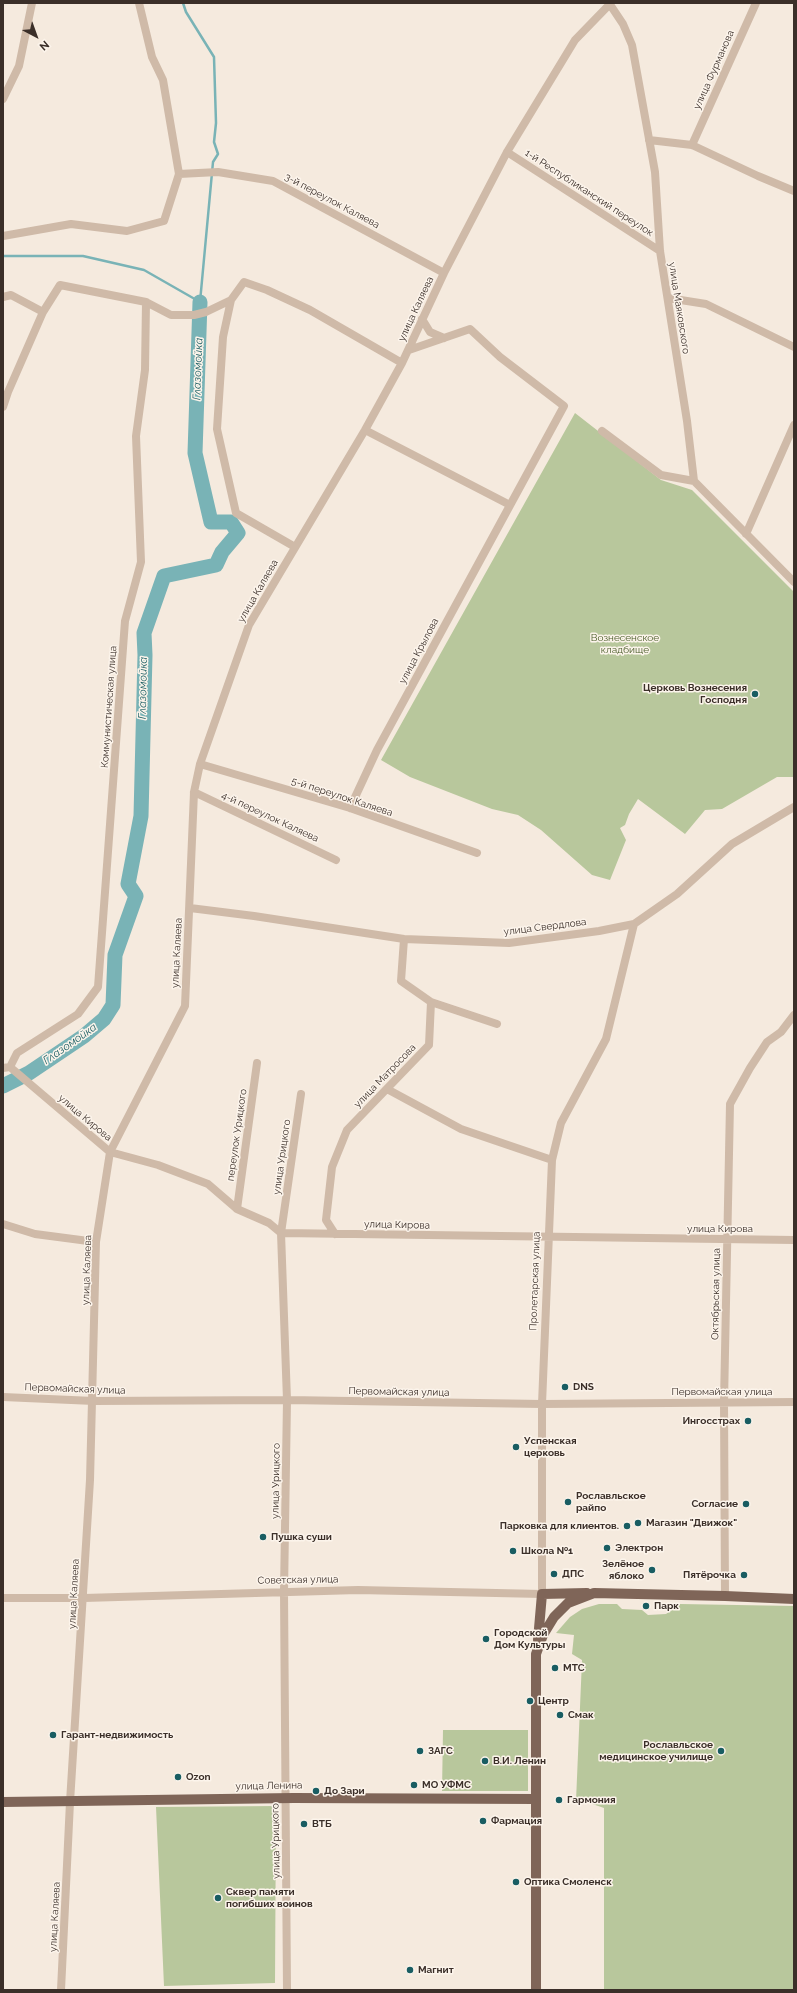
<!DOCTYPE html>
<meta charset="utf-8">
<style>
body{margin:0}
#map{position:relative;width:797px;height:1993px;overflow:hidden;background:#f5eade;font-family:Raleway,sans-serif}
canvas{display:block}
.frame{position:absolute;inset:0;border:4px solid #3b2f29;pointer-events:none}
.north{position:absolute;left:16px;top:16px;width:40px;height:40px;-webkit-text-stroke:3px #fcf4eb;paint-order:stroke;rotate:139deg;font-size:11px;font-weight:700;line-height:16px;text-align:center;color:#3b2f29}
.north::after{content:'';display:block;margin:auto;width:14px;height:18px;background:#3b2f29;clip-path:polygon(50% 0,100% 100%,50% 72%,0 100%)}
</style>
<div id="map">
<canvas width="797" height="1993"></canvas>
<div class="frame"></div>
<div class="north">N</div>
</div>
<script>
const g = document.querySelector('canvas').getContext('2d');
g.lineJoin = 'round';
function fillPath(path, color) { g.fillStyle = color; g.fill(path, 'evenodd'); }
const poly = rows => new Path2D(rows.map(r => 'M' + r).join(''));
function stroke(path, color, width, dash) { g.strokeStyle = color; g.lineWidth = width; g.lineCap = dash ? 'butt' : 'round'; g.setLineDash(dash || []); g.stroke(path); }
function label(font, color, halo, rows, align = 'center') {
  g.font = font + ' Raleway,sans-serif'; g.lineWidth = 3; g.setLineDash([]); g.textBaseline = 'middle'; g.strokeStyle = halo; g.fillStyle = color; for (const [text, x, y, turn = 0] of rows) {
    g.save(); g.translate(x, y); g.rotate((+turn || 0) * Math.PI / 180); g.textAlign = isNaN(turn) ? turn : align; if (halo) g.strokeText(text, 0, 0); g.fillText(text, 0, 0); g.restore();
  }
}
fillPath(poly([
 [575,413,661,480,692,490,794,592,794,777,777,777,722,809,705,810,685,834,638,799,629,814,625,825,620,828,626,840,610,880,592,875,541,830,518,815,492,809,410,777,381,760],
 [599,1604,617,1604,622,1609,642,1610,648,1615,666,1614,680,1604,794,1606,794,1990,604,1990,604,1808,581,1800,576,1801,582,1660,572,1654,574,1635,556,1633,570,1617,582,1609],
 [443,1730,528,1730,528,1791,442,1791],
 [276,1806,275,1983,164,1986,156,1807]
]), '#b8c79c');
stroke(poly([
 [3,256,83,256,144,270,200,302,213,162,218,154,214,142,216,123,214,57,186,12,183,3]
]), '#79b3b6', 2.5);
stroke(poly([
 [3,1086,29,1073,84,1036,104,1019,113,1005,115,955,136,896,128,884,141,816,145,655,144,633,164,576,216,565,222,552,238,533,231,522,211,522,195,453,200,302]
]), '#79b3b6', 15);
stroke(poly([
 [609,3,623,24,632,45,655,172,660,251,687,421,694,481,794,582],
 [3,99,19,66,32,3],
 [649,140,692,145,758,176,794,191],
 [692,145,756,3],
 [507,152,660,251],
 [179,174,218,172,273,181,444,273],
 [3,236,71,224,127,231,164,221,179,174,163,80,152,57,139,3],
 [3,297,11,295,43,312],
 [668,298,706,304,794,347],
 [422,319,430,332,444,338],
 [3,407,8,392,43,312,60,285,146,302,171,315,194,315,206,312,231,300],
 [365,430,510,505],
 [602,431,661,475,694,481],
 [746,534,794,425],
 [295,547,236,513,217,429,223,337,231,300,244,282,267,290,310,310,402,363],
 [200,764,350,808,477,853],
 [194,792,336,860],
 [350,808,377,750,564,406,500,357,470,329,409,350],
 [190,908,254,916,404,939,509,943,599,931,634,924,677,894,732,844,794,807],
 [431,1002,497,1024],
 [10,1067,110,1152,158,1165,208,1184,237,1209,269,1223,281,1233,794,1240],
 [3,1068,10,1067,17,1053,78,1014,98,987,125,621,141,562,136,436,145,370,146,302],
 [387,1089,461,1129,552,1160],
 [237,1209,257,1063],
 [3,1224,35,1234,96,1242],
 [335,1234,326,1220,332,1167,347,1130,429,1045,431,1002,401,981,404,939],
 [3,1397,94,1401,287,1400,542,1404,794,1402],
 [725,1596,724,1402,730,1104,750,1068,767,1042,781,1032,794,1015],
 [3,1598,84,1598,358,1590,542,1594,542,1404,552,1160,561,1123,606,1039,634,924],
 [61,1990,70,1802,90,1480,96,1242,110,1152,185,1006,194,792,200,764,249,625,365,430,402,363,444,273,507,152,575,40,609,5],
 [287,1990,284,1592,287,1400,281,1233,301,1094]
]), '#cfbaa8', 8);
stroke(poly([
 [538,1640,542,1594,587,1593],
 [3,1802,294,1798,536,1799],
 [536,1990,536,1654,543,1635,554,1617,568,1603,594,1593,725,1596,794,1599]
]), '#7f6558', 10);
for (const [x, y, r, color] of [
 [755,694,4,"#195d62"],
 [565,1387,4,"#195d62"],
 [748,1421,4,"#195d62"],
 [516,1447,4,"#195d62"],
 [568,1502,4,"#195d62"],
 [746,1504,4,"#195d62"],
 [638,1523,4,"#195d62"],
 [627,1526,4,"#195d62"],
 [263,1537,4,"#195d62"],
 [607,1548,4,"#195d62"],
 [513,1551,4,"#195d62"],
 [652,1570,4,"#195d62"],
 [554,1574,4,"#195d62"],
 [744,1575,4,"#195d62"],
 [646,1606,4,"#195d62"],
 [486,1639,4,"#195d62"],
 [555,1668,4,"#195d62"],
 [530,1701,4,"#195d62"],
 [560,1715,4,"#195d62"],
 [53,1735,4,"#195d62"],
 [420,1751,4,"#195d62"],
 [721,1751,4,"#195d62"],
 [485,1761,4,"#195d62"],
 [178,1777,4,"#195d62"],
 [414,1785,4,"#195d62"],
 [316,1791,4,"#195d62"],
 [559,1800,4,"#195d62"],
 [483,1821,4,"#195d62"],
 [304,1824,4,"#195d62"],
 [516,1882,4,"#195d62"],
 [218,1898,4,"#195d62"],
 [410,1970,4,"#195d62"]
]) { const dot = new Path2D(); dot.arc(x, y, r, 0, 2 * Math.PI); g.fillStyle = color; g.fill(dot); stroke(dot, '#fcf4eb', 1.5); }
label('10px', '#3b2f29', '#fcf4eb', [
 ["улица Фурманова",714,70,-66],
 ["1-й Республиканский переулок",589,193,33],
 ["3-й переулок Каляева",332,201,28],
 ["улица Маяковского",679,308,81],
 ["улица Каляева",416,309,-65],
 ["улица Каляева",258,591,-60],
 ["улица Крылова",419,651,-62],
 ["Коммунистическая улица",109,707,-86],
 ["5-й переулок Каляева",342,797,18],
 ["4-й переулок Каляева",270,817,25],
 ["улица Свердлова",545,927,-7],
 ["улица Каляева",177,953,-87],
 ["улица Матросова",385,1076,-46],
 ["улица Кирова",85,1118,40],
 ["переулок Урицкого",237,1135,-82],
 ["улица Урицкого",282,1157,-82],
 ["улица Кирова",397,1225,1],
 ["улица Кирова",720,1229],
 ["улица Каляева",87,1270,-88],
 ["Пролетарская улица",535,1281,-88],
 ["Октябрьская улица",716,1294,-89],
 ["Первомайская улица",75,1389,2],
 ["Первомайская улица",399,1392,1],
 ["Первомайская улица",722,1392],
 ["улица Урицкого",276,1481,-89],
 ["Советская улица",298,1580,-1],
 ["улица Каляева",74,1594,-87],
 ["улица Ленина",269,1786,-1],
 ["улица Урицкого",276,1841,-91],
 ["улица Каляева",55,1917,-87]
]);
label('10px', '#4a5d2a', '#fcf4eb', [
 ["Вознесенское",625,638],
 ["кладбище",625,650]
]);
label('bold 10px', '#3b2f29', '#fcf4eb', [
 ["Церковь Вознесения",747,688,"right"],
 ["Господня",747,700,"right"],
 ["DNS",573,1387],
 ["Ингосстрах",740,1421,"right"],
 ["Успенская",524,1441],
 ["церковь",524,1453],
 ["Рославльское",576,1496],
 ["райпо",576,1508],
 ["Согласие",738,1504,"right"],
 ["Магазин \"Движок\"",646,1523],
 ["Парковка для клиентов.",619,1526,"right"],
 ["Пушка суши",271,1537],
 ["Электрон",615,1548],
 ["Школа №1",521,1551],
 ["Зелёное",644,1564,"right"],
 ["яблоко",644,1576,"right"],
 ["ДПС",562,1574],
 ["Пятёрочка",736,1575,"right"],
 ["Парк",654,1606],
 ["Городской",494,1633],
 ["Дом Культуры",494,1645],
 ["МТС",563,1668],
 ["Центр",538,1701],
 ["Смак",568,1715],
 ["Гарант-недвижимость",61,1735],
 ["Рославльское",713,1745,"right"],
 ["медицинское училище",713,1757,"right"],
 ["ЗАГС",428,1751],
 ["В.И. Ленин",493,1761],
 ["Ozon",186,1777],
 ["МО УФМС",422,1785],
 ["До Зари",324,1791],
 ["Гармония",567,1800],
 ["Фармация",491,1821],
 ["ВТБ",312,1824],
 ["Оптика Смоленск",524,1882],
 ["Сквер памяти",226,1892],
 ["погибших воинов",226,1904],
 ["Магнит",418,1970]
], 'left');
label('italic 11px', '#195d62', '#fcf4eb', [
 ["Глазомойка",198,369,-88],
 ["Глазомойка",143,688,-89],
 ["Глазомойка",70,1044,-35]
]);
</script>
